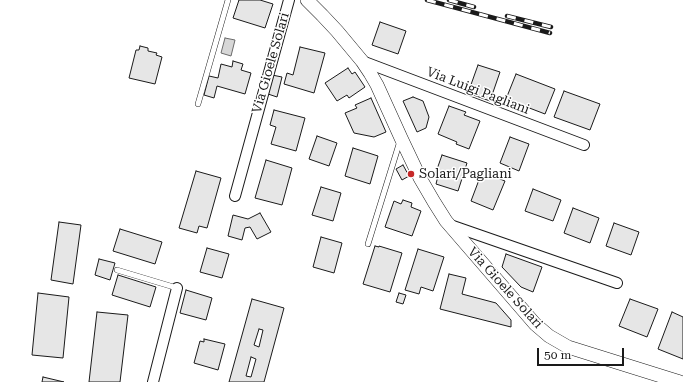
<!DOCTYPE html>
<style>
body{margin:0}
#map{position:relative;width:683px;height:382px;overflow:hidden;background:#fff;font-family:"Roboto Serif",serif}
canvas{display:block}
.scale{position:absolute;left:537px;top:348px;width:87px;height:18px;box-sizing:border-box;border:2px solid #1a1a1a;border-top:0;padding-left:5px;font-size:12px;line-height:14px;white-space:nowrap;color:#1a1a1a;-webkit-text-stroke:3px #fff;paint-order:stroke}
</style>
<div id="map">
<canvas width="683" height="382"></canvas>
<div class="scale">50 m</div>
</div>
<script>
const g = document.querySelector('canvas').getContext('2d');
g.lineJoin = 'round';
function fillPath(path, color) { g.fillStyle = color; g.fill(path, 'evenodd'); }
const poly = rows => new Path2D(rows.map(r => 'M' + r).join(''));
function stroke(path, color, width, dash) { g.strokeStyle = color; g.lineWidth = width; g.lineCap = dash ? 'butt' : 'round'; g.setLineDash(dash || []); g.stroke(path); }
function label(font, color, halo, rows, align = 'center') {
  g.font = font + ' "Roboto Serif",serif'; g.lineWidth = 3; g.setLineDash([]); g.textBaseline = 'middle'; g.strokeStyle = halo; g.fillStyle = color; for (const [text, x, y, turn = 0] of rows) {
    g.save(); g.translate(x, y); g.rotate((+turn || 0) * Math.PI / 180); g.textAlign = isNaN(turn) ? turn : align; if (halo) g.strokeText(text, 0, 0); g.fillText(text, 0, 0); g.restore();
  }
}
const water = poly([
 [225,38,235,40,231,56,221,53,225,38]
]);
fillPath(water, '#d7d7d7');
stroke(water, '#6a6a6a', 1);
const building = poly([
 [239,0,260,0,273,4,265,28,233,18,239,0],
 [380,22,406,31,398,54,372,45,380,22],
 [140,46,148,48,148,51,157,53,156,55,162,57,155,84,129,78,136,50,139,50,140,46],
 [300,47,325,53,314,93,284,84,287,73,293,75,300,47],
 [233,61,243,64,241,70,251,73,245,94,217,86,214,98,204,95,209,76,218,78,221,64,232,67,233,61],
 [478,65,500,72,490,101,468,93,478,65],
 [348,68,352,74,355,72,365,87,349,98,347,95,337,101,325,83,348,68],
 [516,74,555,89,545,114,506,99,516,74],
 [272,75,282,77,277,97,268,94,272,75],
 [564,91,600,104,590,130,554,117,564,91],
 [413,97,423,101,429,117,426,128,417,132,403,101,413,97],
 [371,98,386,132,374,137,354,133,345,113,357,108,355,105,371,98],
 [449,106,466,112,464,115,480,121,469,149,456,144,457,142,438,134,449,106],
 [274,110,305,118,296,151,271,144,276,127,270,125,274,110],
 [317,136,337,143,329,166,309,159,317,136],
 [510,137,529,144,519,171,500,163,510,137],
 [353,148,378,156,370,184,345,176,353,148],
 [442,155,467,163,458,191,436,184,438,176,435,175,442,155],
 [266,160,292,168,282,205,255,198,266,160],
 [403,165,409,176,402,180,396,169,403,165],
 [196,171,221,178,207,228,199,226,197,233,179,228,196,171],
 [482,172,505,181,493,210,471,201,482,172],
 [321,187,341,193,333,221,312,215,321,187],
 [533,189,561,200,553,221,525,211,533,189],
 [403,200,412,203,411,207,421,211,412,236,385,227,394,201,401,204,403,200],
 [573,208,599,218,590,243,564,233,573,208],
 [260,213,271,232,257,239,250,227,245,228,242,240,228,236,233,215,248,219,260,213],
 [59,222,81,225,73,284,51,280,59,222],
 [614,223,639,232,631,255,606,246,614,223],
 [120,229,162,242,155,264,113,251,120,229],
 [321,237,342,243,334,273,313,267,321,237],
 [375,246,379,247,379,246,402,253,390,292,363,284,375,246],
 [207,248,229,254,222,278,200,272,207,248],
 [418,249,444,257,433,291,421,287,419,294,405,290,418,249],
 [506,254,542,267,533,292,521,287,502,267,506,254],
 [99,259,115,263,110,280,95,275,99,259],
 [449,274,466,278,462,294,496,303,511,320,511,327,440,309,449,274],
 [118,275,156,287,150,307,112,295,118,275],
 [186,290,212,298,206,320,180,313,186,290],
 [38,293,69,297,63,358,32,355,38,293],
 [399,293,406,295,403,304,396,302,399,293],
 [252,299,284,308,264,382,229,382,252,299],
 [259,329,263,330,259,347,254,345,259,329],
 [251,357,256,359,251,377,246,376,251,357],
 [630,299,658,309,647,337,619,326,630,299],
 [97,312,128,315,120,382,89,382,97,312],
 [672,312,683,317,683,359,658,349,672,312],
 [204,339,225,344,218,370,194,363,200,341,204,342,204,339],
 [43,377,64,382,42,382,43,377]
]);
fillPath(building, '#e6e6e6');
stroke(building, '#1a1a1a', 1);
const service = poly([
 [198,104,228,0],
 [368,244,400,141],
 [117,270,177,288]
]);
const minor = poly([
 [362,61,584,145],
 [235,196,289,0],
 [450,225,617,283],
 [153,382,177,288]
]);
const tertiary = poly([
 [307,0,322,15,337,31,362,61,370,73,377,85,401,138,420,178,434,202,446,221,535,324,549,336,568,347,680,382]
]);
stroke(service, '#1a1a1a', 6);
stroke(minor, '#1a1a1a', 12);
stroke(tertiary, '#1a1a1a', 14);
stroke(service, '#fff', 5);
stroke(minor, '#fff', 10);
stroke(tertiary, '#fff', 13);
const rail = poly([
 [427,0,550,33],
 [449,0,474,7],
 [507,16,551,27]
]);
stroke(rail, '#1a1a1a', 4.5);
stroke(rail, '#fff', 3, [9]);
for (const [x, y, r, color] of [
 [411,174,4,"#c62828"]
]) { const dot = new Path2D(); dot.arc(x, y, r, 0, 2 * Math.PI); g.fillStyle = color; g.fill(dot); stroke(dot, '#fff', 1.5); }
label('13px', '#1a1a1a', '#fff', [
 ["Via Gioele Solari",271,63,-74],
 ["Via Luigi Pagliani",478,91,21],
 ["Via Gioele Solari",505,288,48]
]);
label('13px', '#1a1a1a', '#fff', [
 ["Solari/Pagliani",419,174]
], 'left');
</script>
